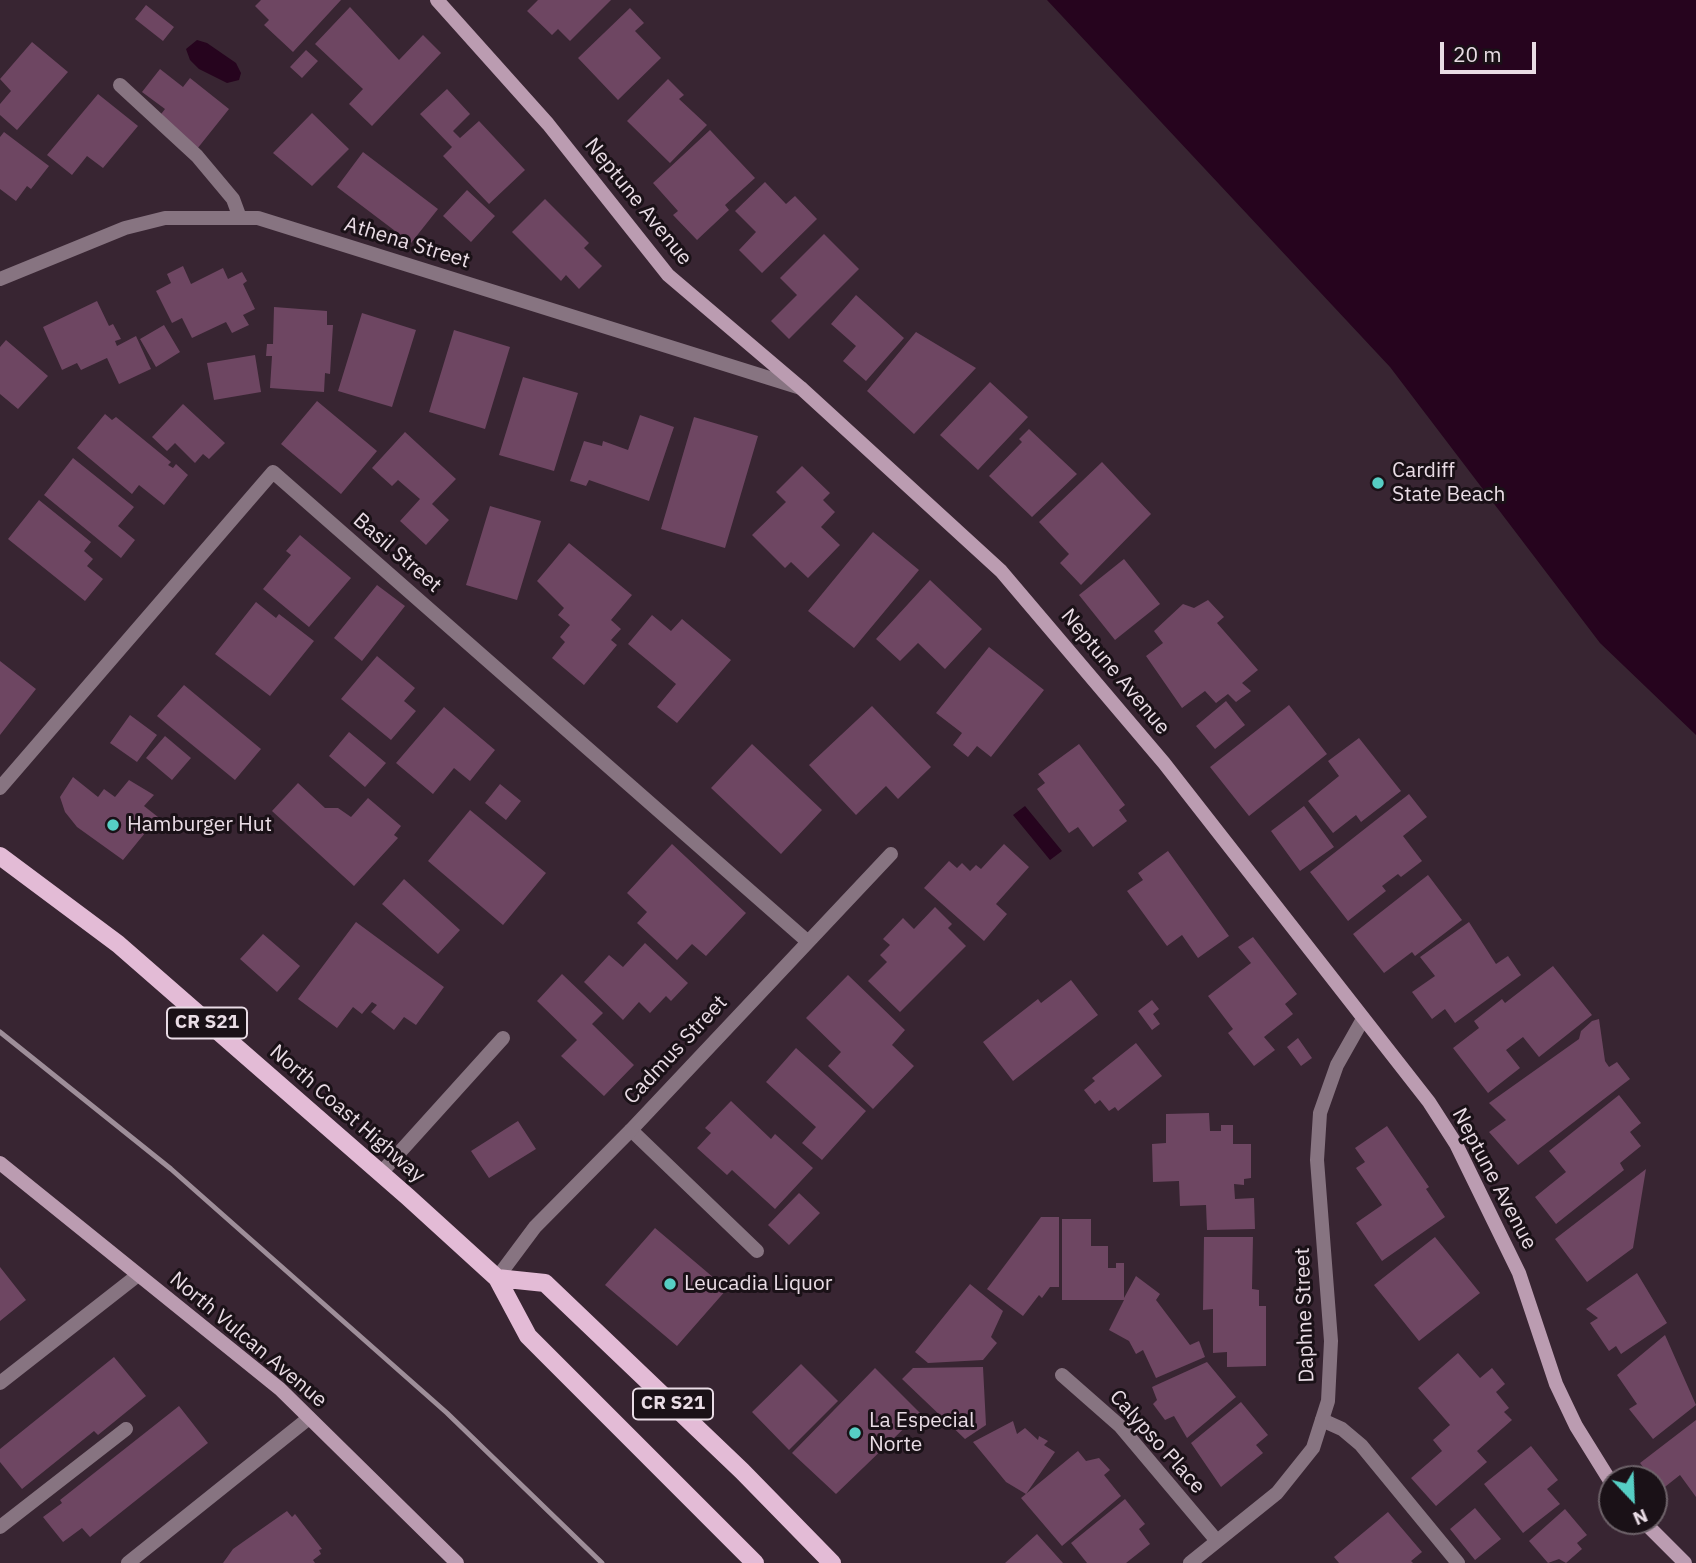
<!DOCTYPE html>
<style>
body{margin:0}
#map{position:relative;width:1696px;height:1563px;overflow:hidden;background:#382532;font-family:"IBM Plex Sans",sans-serif}
canvas{display:block}
.north{position:absolute;left:1598px;top:1465px;width:70px;height:70px;box-sizing:border-box;background:#1a1117;border:2px solid #6d6269;border-radius:50%;rotate:157deg;font-size:19px;font-weight:700;line-height:28px;text-align:center;color:#e9dce5}
.north::after{content:'';display:block;margin:auto;width:24px;height:32px;background:#56cec4;clip-path:polygon(50% 0,100% 100%,50% 72%,0 100%)}
.scale{position:absolute;left:1440px;top:42px;width:96px;height:32px;box-sizing:border-box;border:4px solid #e9dce5;border-top:0;padding-left:9px;font-size:21px;line-height:24px;white-space:nowrap;color:#e9dce5;-webkit-text-stroke:5px #1a1117;paint-order:stroke}
</style>
<div id="map">
<canvas width="1696" height="1563"></canvas>
<div class="north">N</div>
<div class="scale">20 m</div>
</div>
<script>
const g = document.querySelector('canvas').getContext('2d');
g.lineJoin = 'round';
function fillPath(path, color) { g.fillStyle = color; g.fill(path, 'evenodd'); }
const poly = rows => new Path2D(rows.map(r => 'M' + r).join(''));
function stroke(path, color, width, dash) { g.strokeStyle = color; g.lineWidth = width; g.lineCap = dash ? 'butt' : 'round'; g.setLineDash(dash || []); g.stroke(path); }
function label(font, color, halo, rows, align = 'center') {
  g.font = font + ' "IBM Plex Sans",sans-serif'; g.lineWidth = 6; g.setLineDash([]); g.textBaseline = 'middle'; g.strokeStyle = halo; g.fillStyle = color; for (const [text, x, y, turn = 0] of rows) {
    g.save(); g.translate(x, y); g.rotate((+turn || 0) * Math.PI / 180); g.textAlign = isNaN(turn) ? turn : align; if (halo) g.strokeText(text, 0, 0); g.fillText(text, 0, 0); g.restore();
  }
}
fillPath(poly([
 [1047,0,1696,0,1696,735,1600,643,1390,367],
 [197,40,207,43,236,63,241,73,239,80,227,83,199,69,190,60,186,49],
 [1025,806,1062,851,1050,860,1013,815]
]), '#26041e');
fillPath(poly([
 [261,0,341,0,293,52,264,25,269,20,255,6],
 [538,0,611,0,570,41,558,29,552,35,527,11],
 [146,5,174,27,163,41,135,19],
 [350,7,399,60,423,35,441,53,372,126,349,104,363,89,315,44],
 [630,8,644,23,635,31,661,58,618,100,578,58],
 [32,42,68,72,17,130,0,115,0,104,11,91,0,79],
 [306,50,318,61,302,78,290,67],
 [160,69,183,87,190,78,229,109,197,149,158,118,165,109,142,92],
 [668,79,684,95,679,99,707,125,670,163,627,121],
 [447,89,470,114,453,131,460,138,479,121,525,170,489,204,443,156,452,147,420,114],
 [98,94,138,126,103,168,87,156,72,175,47,155],
 [312,113,349,149,312,186,273,153],
 [710,130,755,178,725,205,729,210,697,240,673,215,678,211,653,183],
 [4,132,49,166,31,189,27,186,16,201,0,189,0,137],
 [363,152,438,209,411,243,337,187],
 [765,182,786,204,795,196,817,219,762,273,739,250,756,232,735,211],
 [467,190,495,216,471,242,443,216],
 [545,199,589,243,584,248,602,266,579,289,566,275,561,281,512,232],
 [824,234,859,269,789,339,771,321,797,295,780,278],
 [183,266,191,284,223,268,228,279,242,272,247,281,243,284,255,309,243,315,249,325,232,333,226,322,192,338,182,318,172,323,156,291,171,283,167,274],
 [856,295,904,338,866,381,843,361,856,346,831,324],
 [97,301,109,326,113,324,121,339,115,341,117,346,136,336,151,369,119,384,107,358,81,370,77,363,62,370,43,327],
 [274,307,327,311,327,325,333,325,330,374,325,373,324,392,270,388,272,356,266,356,267,344,273,344],
 [362,313,416,330,392,407,338,391],
 [164,325,180,352,156,367,140,339],
 [454,330,510,347,485,429,429,412],
 [916,332,976,368,914,434,867,391],
 [6,340,48,376,18,409,0,394,0,347],
 [255,355,261,392,214,400,207,363],
 [523,377,578,393,554,471,499,455],
 [990,382,1028,417,978,470,940,435],
 [317,401,377,451,341,494,281,444],
 [183,404,225,443,209,459,203,454,195,463,175,443,167,451,152,437],
 [105,414,112,420,116,417,171,462,168,465,173,468,176,464,188,475,164,505,139,485,132,494,77,448],
 [640,415,674,427,649,501,589,480,586,486,570,481,584,441,602,446,603,441,628,450],
 [694,417,758,436,725,548,661,529],
 [1029,429,1077,474,1032,517,989,476,1022,442,1019,439],
 [405,432,456,479,432,504,449,520,426,545,400,521,420,499,398,480,392,486,372,468],
 [73,458,134,507,118,526,135,540,121,558,44,495],
 [1102,462,1151,514,1081,585,1060,563,1069,554,1039,522],
 [802,466,830,493,823,500,835,512,821,527,840,545,808,578,791,562,785,568,752,535,786,502,776,492],
 [39,500,91,542,84,551,93,559,87,566,103,579,85,601,8,539],
 [490,506,541,521,517,600,466,585],
 [873,532,919,570,854,648,808,611],
 [300,535,351,578,309,627,263,589,291,555,286,551],
 [569,543,632,595,611,620,621,629,611,640,617,645,584,685,552,658,565,642,560,637,570,625,558,615,564,608,537,581],
 [1124,559,1160,604,1115,640,1079,595],
 [930,580,982,629,945,669,918,643,900,661,876,639],
 [377,585,405,606,362,661,334,638],
 [1208,600,1224,617,1217,623,1258,670,1242,683,1251,691,1236,702,1228,694,1216,703,1205,691,1182,708,1146,656,1163,643,1154,631,1183,604,1194,608],
 [256,602,276,618,279,614,314,641,270,696,215,654],
 [652,615,671,631,682,619,731,660,677,723,657,707,676,684,628,644],
 [989,647,1044,690,991,757,977,746,968,757,953,745,962,733,936,713],
 [377,656,415,688,404,701,416,711,391,740,341,699],
 [0,661,36,689,0,735],
 [184,685,261,749,235,780,157,716],
 [1226,701,1245,725,1215,749,1196,726],
 [1289,705,1327,754,1249,816,1210,767],
 [872,706,931,767,898,799,886,786,856,815,809,765],
 [444,707,495,750,470,781,454,768,433,794,396,763],
 [130,715,157,735,137,762,110,743],
 [349,732,386,763,365,787,329,756],
 [165,736,191,758,172,780,146,758],
 [1359,738,1401,791,1361,822,1356,815,1333,833,1308,801,1339,776,1328,761],
 [752,744,822,810,781,854,711,788],
 [1079,744,1125,805,1119,810,1127,821,1093,847,1078,827,1069,833,1037,789,1045,783,1038,774],
 [73,777,98,797,104,789,115,797,129,780,154,795,144,806,158,817,123,860,77,827,65,812,60,797],
 [298,783,325,808,338,808,351,817,368,798,401,826,394,835,398,838,354,886,272,811],
 [500,784,521,801,506,820,485,803],
 [1409,794,1427,817,1403,836,1422,861,1401,877,1398,874,1382,886,1386,891,1348,921,1310,872],
 [1304,806,1334,847,1300,871,1271,831],
 [470,810,546,873,503,925,428,861],
 [672,844,746,913,706,956,692,944,677,960,637,923,647,912,627,893],
 [1004,844,1029,867,996,904,1007,914,984,941,924,888,949,861,957,868,962,863,970,871,976,865,981,869],
 [1168,851,1229,936,1198,958,1182,935,1167,946,1127,891,1143,880,1138,873],
 [1428,875,1462,920,1415,956,1412,952,1384,973,1353,934],
 [404,879,460,930,438,954,382,904],
 [935,907,952,924,948,928,966,946,900,1012,868,981,887,962,880,955,890,945,883,939,903,918,914,929],
 [356,922,444,987,416,1025,404,1017,394,1030,371,1012,377,1005,372,1002,362,1014,353,1007,337,1028,298,999],
 [1469,922,1496,964,1508,956,1521,975,1455,1023,1445,1009,1432,1019,1412,992,1435,976,1420,957],
 [263,934,300,966,277,992,240,959],
 [1253,937,1297,994,1285,1004,1293,1014,1264,1037,1275,1050,1254,1066,1228,1033,1233,1029,1208,996,1251,963,1238,947],
 [645,943,688,983,671,1001,666,996,650,1013,639,1002,623,1020,584,982,609,955,623,967],
 [1553,966,1592,1015,1539,1057,1523,1037,1506,1050,1520,1068,1488,1093,1453,1048,1479,1028,1474,1021,1502,999,1505,1003],
 [562,974,603,1013,592,1024,634,1065,604,1096,561,1056,577,1040,537,1001],
 [848,975,905,1030,892,1045,914,1066,873,1109,828,1066,841,1052,806,1018],
 [1071,980,1098,1015,1013,1081,983,1042,1038,999,1041,1003],
 [1152,1000,1159,1009,1153,1014,1160,1024,1152,1030,1138,1011],
 [1599,1019,1605,1061,1609,1067,1617,1062,1630,1079,1518,1165,1489,1132,1506,1120,1489,1103,1579,1039,1581,1031,1592,1021],
 [1298,1038,1312,1058,1301,1066,1287,1047],
 [1136,1043,1162,1076,1118,1111,1115,1107,1109,1111,1100,1100,1095,1104,1084,1090,1095,1081,1092,1078],
 [796,1048,866,1111,822,1160,802,1143,816,1127,766,1082],
 [1619,1095,1641,1123,1630,1132,1641,1146,1620,1163,1624,1170,1556,1224,1535,1197,1566,1172,1549,1151],
 [731,1101,771,1139,775,1134,813,1168,775,1209,732,1170,727,1175,697,1148,711,1133,705,1128],
 [1209,1113,1210,1131,1221,1131,1221,1125,1233,1125,1233,1144,1251,1144,1251,1178,1244,1179,1244,1185,1234,1184,1235,1199,1254,1198,1255,1229,1207,1230,1206,1205,1180,1206,1179,1181,1153,1182,1152,1144,1166,1143,1166,1114],
 [518,1121,536,1149,489,1178,471,1151],
 [1387,1126,1429,1187,1426,1189,1445,1217,1382,1261,1356,1223,1382,1205,1356,1168,1365,1162,1355,1148],
 [1646,1169,1633,1248,1587,1282,1555,1239],
 [799,1193,820,1213,789,1245,768,1225],
 [1041,1217,1059,1217,1059,1287,1050,1287,1042,1298,1039,1295,1023,1316,987,1289],
 [1062,1219,1091,1219,1091,1246,1108,1246,1108,1268,1116,1268,1116,1263,1124,1263,1124,1298,1136,1276,1160,1294,1156,1300,1190,1345,1199,1341,1205,1357,1156,1378,1143,1350,1136,1354,1129,1341,1109,1330,1124,1300,1062,1300],
 [655,1228,727,1289,677,1346,605,1285],
 [1204,1237,1253,1237,1252,1289,1259,1290,1259,1306,1266,1306,1266,1366,1227,1367,1227,1352,1213,1353,1213,1309,1203,1310],
 [1435,1237,1480,1293,1419,1341,1374,1285],
 [0,1267,26,1300,0,1321],
 [1637,1273,1667,1323,1621,1354,1616,1346,1609,1351,1590,1323,1598,1318,1586,1309],
 [970,1284,1003,1311,991,1337,997,1343,983,1360,928,1363,915,1352],
 [1665,1335,1696,1405,1653,1439,1629,1409,1637,1404,1617,1375],
 [1458,1353,1480,1378,1492,1368,1505,1384,1496,1392,1509,1408,1504,1412,1512,1420,1477,1451,1487,1462,1436,1506,1411,1478,1442,1451,1433,1440,1450,1425,1418,1388],
 [114,1357,146,1396,98,1435,94,1431,22,1489,0,1462,0,1449],
 [1207,1362,1236,1397,1187,1438,1174,1416,1165,1420,1153,1404,1157,1400,1152,1387],
 [801,1364,838,1401,789,1450,752,1412],
 [983,1367,986,1425,965,1439,902,1379,913,1368],
 [875,1368,920,1413,836,1494,792,1453],
 [1241,1402,1268,1435,1256,1445,1263,1453,1221,1487,1191,1443],
 [179,1406,208,1443,90,1537,82,1528,63,1542,43,1517,62,1503,60,1500],
 [1696,1420,1696,1497,1680,1475,1661,1490,1640,1463],
 [1013,1421,1017,1434,1025,1428,1038,1440,1039,1436,1048,1441,1044,1445,1055,1452,1026,1494,1006,1482,973,1442],
 [1531,1446,1558,1480,1547,1489,1560,1504,1523,1533,1484,1484],
 [1078,1451,1086,1461,1099,1458,1110,1470,1104,1475,1121,1496,1062,1546,1021,1498],
 [1125,1499,1145,1524,1139,1529,1150,1544,1126,1563,1087,1563,1071,1543],
 [1475,1508,1501,1539,1475,1560,1450,1529],
 [1565,1509,1587,1535,1577,1543,1582,1549,1566,1563,1559,1559,1548,1563,1529,1541],
 [287,1511,292,1517,295,1514,322,1549,319,1550,321,1554,313,1560,315,1563,223,1563,233,1549],
 [1388,1512,1422,1552,1411,1561,1413,1563,1339,1563,1334,1557],
 [1037,1534,1063,1563,1005,1563]
]), '#6e4662');
stroke(poly([
 [120,85,197,156,233,199,240,218],
 [631,1130,757,1251],
 [380,1174,503,1038],
 [0,1383,138,1275],
 [1322,1420,1342,1429,1361,1445,1458,1563],
 [0,1527,126,1429],
 [128,1563,309,1418]
]), '#877481', 14);
stroke(poly([
 [0,279,125,228,165,218,258,218,801,388],
 [0,788,273,472,807,941],
 [497,1278,535,1227,631,1130,891,854],
 [1062,1375,1120,1426,1217,1541],
 [1190,1563,1277,1493,1313,1448,1328,1401,1331,1341,1317,1160,1320,1113,1337,1065,1363,1019]
]), '#877481', 14);
stroke(poly([
 [437,0,548,124,668,275,801,388,1001,571,1164,763,1429,1102,1456,1144,1519,1273,1556,1384,1576,1426,1612,1484],
 [0,1163,280,1389,457,1563],
 [1643,1521,1685,1563]
]), '#bb9cb1', 14);
stroke(poly([
 [0,856,118,944,408,1197,497,1278,528,1336,755,1563],
 [497,1278,545,1283,742,1471,832,1563]
]), '#e3bbd6', 18);
stroke(poly([
 [0,1032,171,1169,447,1413,602,1563]
]), '#9e8e99', 5);
for (const [x, y, r, color] of [
 [1378,483,7,"#56cec4"],
 [113,825,7,"#56cec4"],
 [670,1284,7,"#56cec4"],
 [855,1433,7,"#56cec4"]
]) { const dot = new Path2D(); dot.arc(x, y, r, 0, 2 * Math.PI); g.fillStyle = color; g.fill(dot); stroke(dot, '#1a1117', 2.5); }
for (const [x, y, w] of [
 [207,1023,80],
 [673,1404,80]
]) { const box = new Path2D(); box.roundRect(x - w / 2, y - 15.5, w, 31, 5); g.fillStyle = '#1a1117'; g.fill(box); stroke(box, '#e9dce5', 2); }
label('bold 19px', '#e9dce5', null, [
 ["CR S21",207,1023],
 ["CR S21",673,1404]
]);
label('21px', '#e9dce5', '#1a1117', [
 ["Neptune Avenue",638,202,51],
 ["Athena Street",407,243,17],
 ["Basil Street",397,553,41],
 ["Neptune Avenue",1115,672,50],
 ["Cadmus Street",676,1050,-47],
 ["North Coast Highway",347,1114,41],
 ["Neptune Avenue",1494,1179,62],
 ["Daphne Street",1305,1315,-92],
 ["North Vulcan Avenue",248,1340,40],
 ["Calypso Place",1157,1442,48]
]);
label('21px', '#e9dce5', '#1a1117', [
 ["Cardiff",1392,471],
 ["State Beach",1392,495],
 ["Hamburger Hut",127,825],
 ["Leucadia Liquor",684,1284],
 ["La Especial",869,1421],
 ["Norte",869,1445]
], 'left');
</script>
